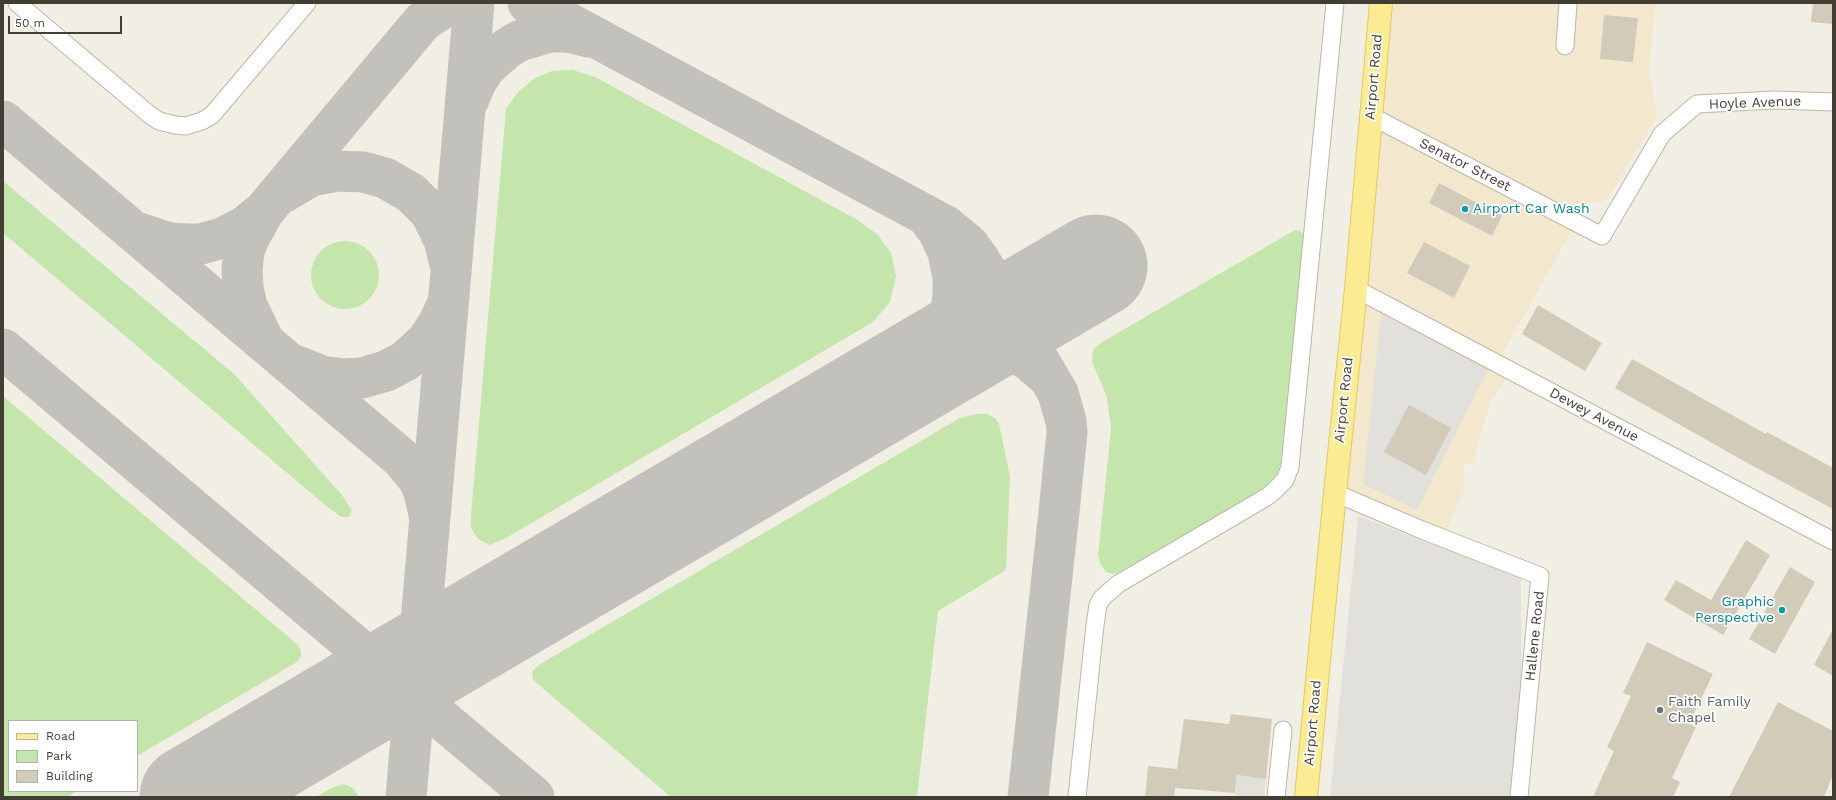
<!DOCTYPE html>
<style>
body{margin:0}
#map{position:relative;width:1836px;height:800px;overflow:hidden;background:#f1efe3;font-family:"Work Sans",sans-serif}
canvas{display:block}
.frame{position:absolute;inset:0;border:4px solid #423e33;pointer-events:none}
.legend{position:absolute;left:8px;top:720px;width:130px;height:72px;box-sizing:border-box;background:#fff;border:1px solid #b3b2ad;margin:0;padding:5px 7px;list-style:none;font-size:12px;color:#423e33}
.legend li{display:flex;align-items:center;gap:8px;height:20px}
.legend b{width:20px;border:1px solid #b3b2ad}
.scale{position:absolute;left:8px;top:16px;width:114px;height:18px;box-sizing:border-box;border:2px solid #423e33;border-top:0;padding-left:5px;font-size:12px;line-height:14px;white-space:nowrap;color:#423e33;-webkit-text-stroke:3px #fff;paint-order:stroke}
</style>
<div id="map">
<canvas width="1836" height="800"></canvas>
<div class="frame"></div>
<ul class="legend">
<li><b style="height:5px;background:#fbeb92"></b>Road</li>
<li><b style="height:11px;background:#c4e5ac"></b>Park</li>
<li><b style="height:11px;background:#d2cbb9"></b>Building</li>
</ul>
<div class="scale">50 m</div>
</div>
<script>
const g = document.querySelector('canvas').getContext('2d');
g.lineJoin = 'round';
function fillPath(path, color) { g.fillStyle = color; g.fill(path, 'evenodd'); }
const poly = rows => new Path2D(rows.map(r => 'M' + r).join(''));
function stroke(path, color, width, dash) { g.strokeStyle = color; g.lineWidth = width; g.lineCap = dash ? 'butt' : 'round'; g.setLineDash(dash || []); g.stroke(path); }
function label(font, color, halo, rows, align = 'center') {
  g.font = font + ' "Work Sans",sans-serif'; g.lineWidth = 3.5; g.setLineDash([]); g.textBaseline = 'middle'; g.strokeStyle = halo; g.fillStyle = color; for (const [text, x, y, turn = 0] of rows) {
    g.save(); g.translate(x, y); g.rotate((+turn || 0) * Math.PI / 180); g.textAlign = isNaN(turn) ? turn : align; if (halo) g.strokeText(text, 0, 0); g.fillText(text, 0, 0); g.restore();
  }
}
fillPath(poly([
 [1381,3,1656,3,1649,68,1657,117,1607,200,1587,204,1495,367,1509,374,1491,402,1471,466,1464,462,1464,490,1443,538,1333,495]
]), '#f3e8ce');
fillPath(poly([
 [573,70,595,77,856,219,877,234,891,253,896,276,890,302,873,322,506,538,490,545,478,539,471,528,471,515,506,109,518,92,535,78,552,71],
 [3,181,233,373,342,495,352,510,349,517,341,517,324,504,3,233],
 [1295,230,1300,231,1304,235,1283,457,1277,474,1268,485,1259,491,1125,569,1115,574,1106,572,1100,563,1098,555,1111,430,1107,397,1092,362,1093,350,1097,346,1104,341],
 '311 275a34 34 0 1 1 68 0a34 34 0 1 1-68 0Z',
 [3,396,298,645,301,651,301,656,297,662,137,756,137,721,9,721,9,791,77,791,67,797,3,797],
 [977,414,987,414,995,418,999,424,1010,476,1006,570,938,611,917,797,671,797,533,680,532,671,542,663,960,418],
 [344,784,353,788,359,797,316,797,331,788]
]), '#c4e5ac');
fillPath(poly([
 [1381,314,1489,368,1417,510,1363,484],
 [1358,516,1521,578,1521,797,1330,797],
 [1237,775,1266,779,1264,797,1235,797]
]), '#e1e0db');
stroke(poly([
 [528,3,550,13,946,226,968,244,979,259,1058,393,1066,421,1067,432,1059,512,1028,797],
 [468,101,477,80,486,67,506,49,519,41,549,32,568,32,589,37],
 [3,121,401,458,419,480,424,492,429,514],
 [284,192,311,176,337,171,363,172,385,178,411,193,431,213,444,240,449,261],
 [139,233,169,243,189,244,201,244,222,238,244,227,264,211,423,21,442,9,458,3],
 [262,337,247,306,243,288,242,270,244,251,249,238,264,211],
 [3,349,534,797],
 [946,354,978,347,1004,350,1026,358,1047,376],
 [297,366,322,376,343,379,362,378,386,371,405,361,426,342,438,324,446,307],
 [919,370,941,336,951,311,953,295,953,278,948,252,938,231,929,219],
 [406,797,474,3]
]), '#c2c1bb', 41);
stroke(poly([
 [191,797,1096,266]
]), '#c2c1bb', 103);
fillPath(poly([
 [1813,3,1833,3,1833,24,1811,22],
 [1604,15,1638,18,1633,62,1600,59],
 [1439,183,1502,216,1492,236,1429,203],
 [1424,242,1470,266,1454,298,1407,273],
 [1538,305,1602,343,1585,371,1522,334],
 [1632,359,1766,434,1767,432,1833,468,1833,509,1742,460,1615,388],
 [1409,405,1451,428,1426,475,1384,452],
 [1746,540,1770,555,1723,635,1664,600,1676,580,1711,600],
 [1790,567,1815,582,1775,654,1749,639],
 [1833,629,1833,676,1814,665],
 [1647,642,1713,674,1689,724,1696,727,1672,778,1680,782,1673,797,1593,797,1614,751,1607,747,1631,696,1623,693],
 [1778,702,1833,731,1833,775,1824,797,1729,797],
 [1231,714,1272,719,1266,779,1237,775,1235,793,1175,788,1174,797,1145,797,1148,766,1177,769,1184,719,1229,724]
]), '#d2cbb9');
const minor = poly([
 [17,3,150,115,159,121,175,125,186,126,202,121,212,115,307,3],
 [1565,46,1568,3],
 [1371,116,1602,236,1662,134,1697,104,1774,100,1833,102],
 [1356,289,1833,541],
 [1335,493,1422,530,1540,576,1519,797],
 [1077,797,1095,625,1098,605,1102,598,1118,584,1265,498,1273,492,1285,480,1290,467,1335,3],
 [1276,797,1283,730]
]);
const major = poly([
 [1306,797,1335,493,1356,289,1381,3]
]);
stroke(minor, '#bcb7a6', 19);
stroke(major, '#dfca63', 24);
stroke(minor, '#fff', 17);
stroke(major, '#fbeb92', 22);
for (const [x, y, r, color] of [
 [1465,209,4,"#0f9aa8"],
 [1782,610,4,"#0f9aa8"],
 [1660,710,4,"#6b7280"]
]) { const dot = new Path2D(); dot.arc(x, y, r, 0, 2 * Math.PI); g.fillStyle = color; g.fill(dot); stroke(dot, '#fff', 1.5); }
label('14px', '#423e33', '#fff', [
 ["Airport Road",1374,77,-85],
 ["Hoyle Avenue",1755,103,-2],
 ["Senator Street",1465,165,27],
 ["Airport Road",1344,400,-84],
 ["Dewey Avenue",1594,415,28],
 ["Hallene Road",1535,636,-84],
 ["Airport Road",1313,723,-85]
]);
label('14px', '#0d838f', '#fff', [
 ["Airport Car Wash",1473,209],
 ["Graphic",1774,602,"right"],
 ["Perspective",1774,618,"right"]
], 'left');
label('14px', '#5b616d', '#fff', [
 ["Faith Family",1668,702],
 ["Chapel",1668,718]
], 'left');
</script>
